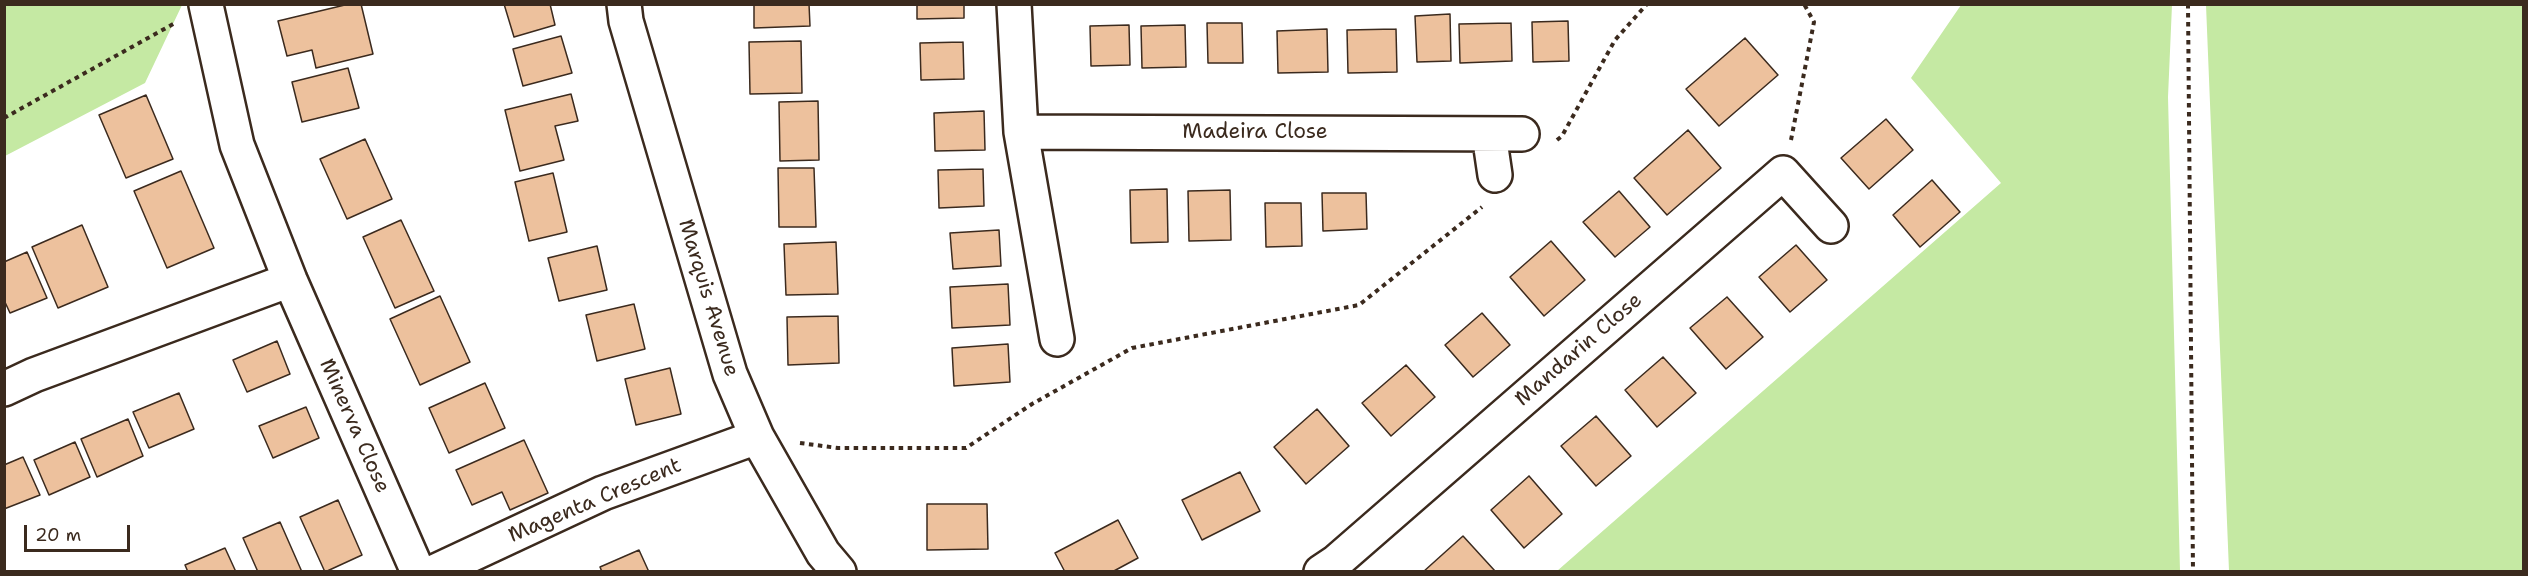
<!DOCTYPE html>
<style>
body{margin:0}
#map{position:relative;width:2528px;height:576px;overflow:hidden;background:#fff;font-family:"Shantell Sans",sans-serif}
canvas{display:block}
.frame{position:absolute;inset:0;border:6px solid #3b2a1e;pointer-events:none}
.scale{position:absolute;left:24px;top:525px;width:106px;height:27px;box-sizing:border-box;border:3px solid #3b2a1e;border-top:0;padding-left:8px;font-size:18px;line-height:21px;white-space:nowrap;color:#3b2a1e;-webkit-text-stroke:4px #fff;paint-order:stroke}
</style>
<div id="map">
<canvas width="2528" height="576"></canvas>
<div class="frame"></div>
<div class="scale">20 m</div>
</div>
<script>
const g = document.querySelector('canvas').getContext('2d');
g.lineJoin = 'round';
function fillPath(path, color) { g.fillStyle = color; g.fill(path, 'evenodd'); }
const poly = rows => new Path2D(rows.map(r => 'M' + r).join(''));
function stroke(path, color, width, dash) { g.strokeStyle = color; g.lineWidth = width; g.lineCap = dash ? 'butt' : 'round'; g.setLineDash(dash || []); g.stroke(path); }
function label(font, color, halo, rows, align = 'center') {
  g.font = font + ' "Shantell Sans",sans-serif'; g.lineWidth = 5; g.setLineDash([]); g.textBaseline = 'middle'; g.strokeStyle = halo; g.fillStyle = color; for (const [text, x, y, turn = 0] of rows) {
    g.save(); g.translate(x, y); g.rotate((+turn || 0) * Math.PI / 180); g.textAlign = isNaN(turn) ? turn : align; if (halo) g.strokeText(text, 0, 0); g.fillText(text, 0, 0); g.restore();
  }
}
fillPath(poly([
 [5,4,182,4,182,5,145,83,5,156],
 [1961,5,2172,5,2168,97,2180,571,1557,571,2001,183,1911,78],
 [2206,5,2523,5,2523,571,2229,571]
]), '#c5e9a3');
const building = poly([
 [349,4,361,4,373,54,316,68,312,50,287,56,278,21,349,4],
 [504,4,550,4,555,25,514,37,504,4],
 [754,4,809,4,810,26,754,28,754,4],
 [917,4,964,4,964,18,917,19,917,4],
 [1450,14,1451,61,1417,62,1415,16,1450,14],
 [1568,21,1569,61,1533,62,1532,22,1568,21],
 [1207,23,1242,23,1243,63,1208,63,1207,23],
 [1511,23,1512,61,1460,63,1459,24,1511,23],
 [1129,25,1130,65,1091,66,1090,26,1129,25],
 [1185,25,1186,67,1142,68,1141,26,1185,25],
 [1327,29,1328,72,1278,73,1277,31,1327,29],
 [1396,29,1397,72,1348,73,1347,30,1396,29],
 [561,36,572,73,523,86,513,49,561,36],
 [1745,38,1778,75,1719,126,1686,89,1745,38],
 [801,41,802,93,750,94,749,42,801,41],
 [963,42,964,79,921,80,920,43,963,42],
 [348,68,359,108,302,122,292,82,348,68],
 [571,94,578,121,555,126,564,160,520,171,505,110,571,94],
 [146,95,173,159,126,178,99,115,146,95],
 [818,101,819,160,780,161,779,102,818,101],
 [984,111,985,150,935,151,934,113,984,111],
 [1886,119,1913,150,1869,189,1841,158,1886,119],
 [1688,130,1721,168,1667,215,1634,178,1688,130],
 [365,139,392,199,347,219,320,159,365,139],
 [778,168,814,168,816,227,779,227,778,168],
 [983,169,984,206,939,208,938,170,983,169],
 [181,171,214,248,167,268,134,191,181,171],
 [553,173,567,232,529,241,515,182,553,173],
 [1932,180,1960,212,1920,247,1893,215,1932,180],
 [1167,189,1168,242,1131,243,1130,190,1167,189],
 [1230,190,1231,240,1189,241,1188,191,1230,190],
 [1619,191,1650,227,1615,257,1583,222,1619,191],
 [1322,193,1366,193,1367,229,1323,231,1322,193],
 [1265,203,1301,203,1302,246,1266,247,1265,203],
 [401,220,434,291,395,308,363,237,401,220],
 [82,225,108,287,58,308,32,247,82,225],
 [999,230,1001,266,953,269,950,233,999,230],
 [1551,241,1585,280,1544,316,1510,277,1551,241],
 [836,242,838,294,786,295,784,244,836,242],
 [1796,245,1827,280,1790,312,1759,277,1796,245],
 [597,246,607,290,559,301,548,258,597,246],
 [27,252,47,298,10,313,4,300,4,262,27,252],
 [1008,284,1010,325,952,328,950,287,1008,284],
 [440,296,470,362,420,385,390,319,440,296],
 [1727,297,1763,337,1726,369,1690,328,1727,297],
 [634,304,645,349,597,361,586,315,634,304],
 [1482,313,1510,345,1473,377,1445,345,1482,313],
 [838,316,839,363,788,365,787,317,838,316],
 [277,341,290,374,247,392,233,360,277,341],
 [1008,344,1010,382,954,386,952,348,1008,344],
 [1663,357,1696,393,1657,427,1625,390,1663,357],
 [1406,365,1435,397,1391,436,1362,403,1406,365],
 [670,368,681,414,636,425,625,379,670,368],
 [485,383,505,428,449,453,429,408,485,383],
 [179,393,194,429,149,448,133,412,179,393],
 [306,407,319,438,273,458,259,426,306,407],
 [1317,409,1349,446,1306,484,1274,447,1317,409],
 [1596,416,1631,456,1596,486,1561,446,1596,416],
 [128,419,143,456,97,477,81,439,128,419],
 [524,440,548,493,510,510,502,492,472,505,456,470,524,440],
 [75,442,90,477,49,495,34,460,75,442],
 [23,457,40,495,4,509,4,465,23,457],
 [1240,472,1260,511,1202,540,1182,500,1240,472],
 [1529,476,1562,514,1524,548,1491,510,1529,476],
 [338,500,362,555,325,572,300,517,338,500],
 [927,504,987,504,988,549,927,550,927,504],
 [1118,520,1138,558,1112,572,1065,572,1055,553,1118,520],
 [280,522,302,572,258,572,243,538,280,522],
 [1463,536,1495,571,1423,572,1463,536],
 [225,548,236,572,188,572,185,565,225,548],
 [639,550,649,572,602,572,600,567,639,550]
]);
fillPath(building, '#edc19d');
stroke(building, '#3b2a1e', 1.5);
const minor = poly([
 [624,4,626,21,730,374,757,437,823,553,839,572],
 [1014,4,1021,132,1057,339],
 [206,5,237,145,290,280,418,572],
 [1021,132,1522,134],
 [1489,134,1495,175],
 [4,389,34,375,290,280],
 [434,572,603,493,757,437],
 [1321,572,1336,562,1783,173,1831,226]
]);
stroke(minor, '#3b2a1e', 38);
stroke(poly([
 [2188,4,2193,572],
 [4,118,175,23],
 [1557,140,1562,136,1615,40,1647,4],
 [1791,140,1814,22,1804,4],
 [800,443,838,448,966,448,1032,404,1132,348,1359,305,1482,207]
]), '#3b2a1e', 4, [4.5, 4.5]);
stroke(minor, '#fff', 33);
label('21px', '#3b2a1e', '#fff', [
 ["Madeira Close",1255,133],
 ["Marquis Avenue",708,298,73],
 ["Mandarin Close",1579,350,-41],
 ["Minerva Close",354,426,66],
 ["Magenta Crescent",595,501,-23]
]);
</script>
